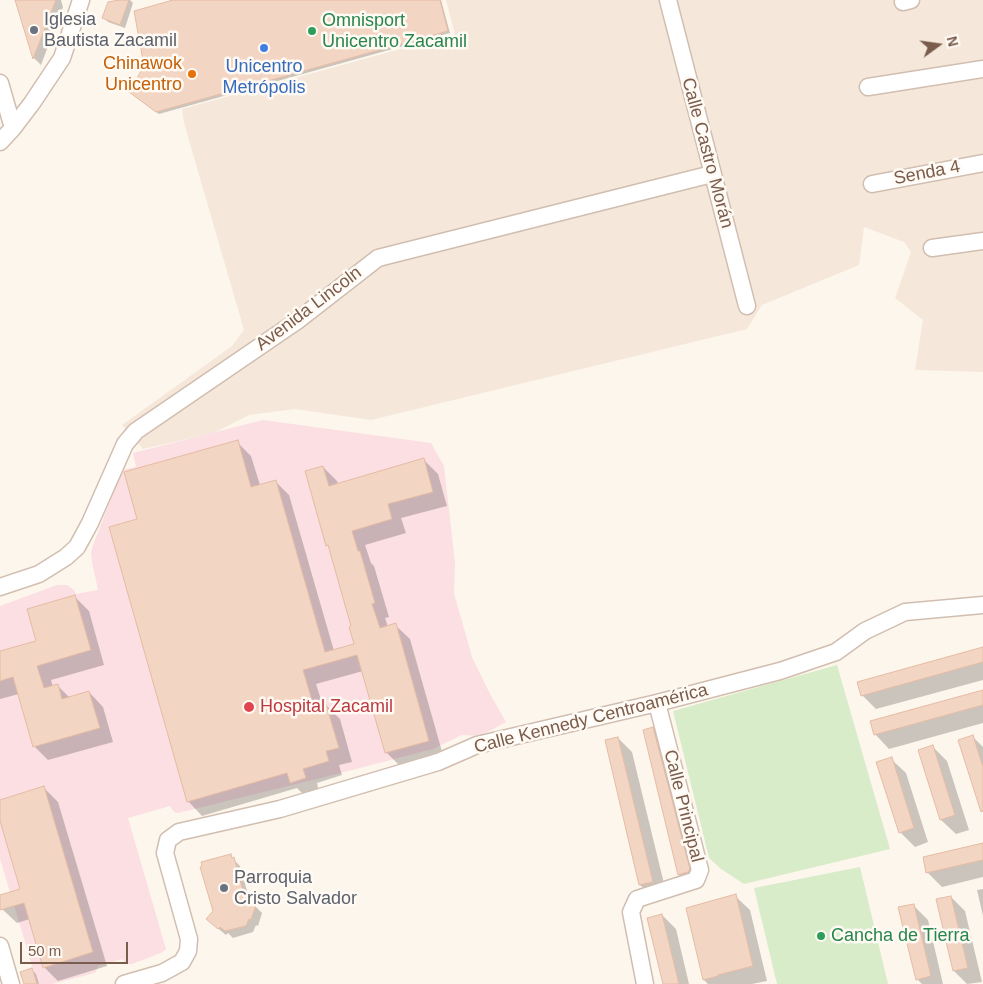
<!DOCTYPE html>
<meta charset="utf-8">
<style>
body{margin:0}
#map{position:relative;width:983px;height:984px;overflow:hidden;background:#fdf6ec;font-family:Arial,sans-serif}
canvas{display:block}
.north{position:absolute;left:913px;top:20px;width:50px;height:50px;-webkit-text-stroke:4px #fffaf3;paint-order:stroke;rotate:76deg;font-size:14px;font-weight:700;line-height:20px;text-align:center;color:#7a5c4d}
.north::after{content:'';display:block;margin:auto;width:18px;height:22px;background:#7a5c4d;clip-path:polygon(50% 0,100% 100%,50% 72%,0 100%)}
.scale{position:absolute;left:20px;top:942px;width:108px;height:22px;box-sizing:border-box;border:2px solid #7a5c4d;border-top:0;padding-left:6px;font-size:15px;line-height:18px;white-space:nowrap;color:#7a5c4d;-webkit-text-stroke:4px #fffaf3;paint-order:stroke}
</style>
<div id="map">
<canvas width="983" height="984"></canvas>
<div class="north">N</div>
<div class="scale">50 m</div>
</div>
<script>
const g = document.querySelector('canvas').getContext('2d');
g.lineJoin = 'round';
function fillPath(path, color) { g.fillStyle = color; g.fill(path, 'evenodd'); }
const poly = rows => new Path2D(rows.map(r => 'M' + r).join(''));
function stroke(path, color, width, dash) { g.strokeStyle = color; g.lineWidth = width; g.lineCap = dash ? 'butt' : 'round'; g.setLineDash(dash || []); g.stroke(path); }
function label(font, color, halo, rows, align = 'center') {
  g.font = font + ' Arial,sans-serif'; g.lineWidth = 5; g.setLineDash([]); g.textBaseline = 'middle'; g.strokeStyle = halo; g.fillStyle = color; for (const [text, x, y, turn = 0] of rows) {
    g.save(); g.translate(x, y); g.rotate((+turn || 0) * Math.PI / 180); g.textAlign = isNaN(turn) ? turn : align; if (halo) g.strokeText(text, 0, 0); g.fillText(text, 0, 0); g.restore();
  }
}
fillPath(poly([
 [446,0,983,0,983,372,915,370,923,320,895,298,911,252,904,242,864,227,859,265,762,305,747,329,371,420,295,409,249,415,214,433,143,449,122,425,232,346,244,330,184,123,182,109,455,34]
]), '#f5e8da');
fillPath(poly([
 [263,420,431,443,444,466,455,563,454,593,472,657,489,692,506,722,486,733,479,736,462,735,433,749,321,778,178,813,174,812,170,806,128,818,166,949,161,953,132,964,126,964,122,959,98,966,96,972,91,974,52,984,39,984,37,982,0,859,0,606,57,585,67,585,74,590,76,594,98,590,92,562,91,554,92,548,122,470,136,467,133,453]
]), '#fbdfe3');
fillPath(poly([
 [837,665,890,849,744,884,721,869,709,858,673,711],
 [860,867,888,984,777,984,754,888]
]), '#d8ecc9');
fillPath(poly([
 [16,0,61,0,63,7,41,65,34,58],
 [125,0,130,0,133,3,125,28,108,22,103,17],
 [170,0,441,0,450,33,159,114,132,94,145,66,170,2],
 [237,442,251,456,260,485,275,481,289,495,334,651,356,644,353,627,330,548,327,545,323,467,337,481,338,484,424,460,438,474,447,506,401,518,406,533,365,545,371,563,374,566,389,617,385,618,388,627,395,625,410,639,443,755,401,767,386,752,363,671,316,684,323,706,326,705,340,719,352,762,339,765,342,775,317,783,319,792,305,796,297,788,202,816,188,801,139,520],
 [75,597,89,611,104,665,51,680,53,687,58,686,70,698,89,692,103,707,113,742,48,760,34,746,19,694,0,699,0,652,38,642],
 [983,648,983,680,876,709,862,695],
 [983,691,983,723,889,749,875,734],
 [653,729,667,743,703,884,703,886,693,889,679,875],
 [972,736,983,747,983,811,981,810],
 [618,738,632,752,667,896,655,899,640,885,606,741],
 [932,746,947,761,969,830,956,834,941,820],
 [891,759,906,773,928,842,915,847,900,832],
 [44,788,58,802,107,966,58,981,44,967,30,919,17,923,2,909,0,901,0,896,21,890,0,817,0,801],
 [983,845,983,877,942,887,927,872],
 [230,856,240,866,251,905,255,906,262,913,258,926,256,925,253,932,233,938,228,933,226,935,215,926,214,911],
 [983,889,983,916,977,890],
 [735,896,750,910,767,981,752,984,708,984,704,980],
 [951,897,965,911,982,982,967,984,954,971],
 [913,905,928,920,943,984,922,984,917,979],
 [662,915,676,929,689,984,664,984],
 [32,970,36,974,39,984,25,984]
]), '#0003');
const building = poly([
 [15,0,56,0,33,59,15,0],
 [119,0,129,0,120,25,102,18,108,2,119,0],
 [173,0,440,0,448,31,156,112,129,92,144,66,134,11,173,0],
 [238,440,251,487,276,480,325,652,354,644,349,627,351,626,328,545,326,546,305,471,323,466,329,486,424,458,433,492,388,504,392,519,352,531,358,551,360,551,375,603,372,604,380,628,396,623,429,741,385,753,357,655,303,670,314,707,326,704,339,748,326,751,329,761,303,769,306,778,290,783,287,773,187,802,109,527,137,519,124,472,238,440],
 [75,595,91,650,37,666,44,688,58,684,62,699,89,691,100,728,33,747,13,677,0,681,0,651,36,641,27,609,75,595],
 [983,647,983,662,861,696,857,682,983,647],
 [983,690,983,705,874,735,870,721,983,690],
 [653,727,690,869,688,872,678,875,643,730,653,727],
 [973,735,983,767,983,811,981,812,958,740,973,735],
 [618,737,653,882,639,885,605,740,618,737],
 [933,745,955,815,940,820,918,750,933,745],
 [892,757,914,828,899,833,876,762,892,757],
 [44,786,93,952,43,968,24,903,0,910,0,895,20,889,0,821,0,800,44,786],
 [983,843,983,860,926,873,923,857,983,843],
 [231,854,232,858,234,857,246,902,256,905,251,920,249,919,246,926,225,931,220,927,218,929,206,919,213,911,200,867,202,866,201,862,231,854],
 [736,894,753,966,718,975,718,976,703,980,686,908,736,894],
 [951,896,968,968,953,971,936,899,951,896],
 [914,904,931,976,916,980,898,907,914,904],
 [662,914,679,984,663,984,647,918,662,914],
 [32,968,37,984,24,984,20,972,32,968]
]);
fillPath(building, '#f3d5c3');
stroke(building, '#e6bba3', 1);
const minor = poly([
 [668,0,747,306],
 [903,2,911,0],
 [0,83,13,128],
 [868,87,983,69],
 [0,142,13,128,32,103,62,58,81,0],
 [872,184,983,163],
 [932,248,983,241],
 [0,587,39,574,66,557,77,547,90,523,125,444,136,431,297,321,378,258,712,174],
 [0,946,11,984],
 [124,984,162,973,182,962,188,951,189,939,165,853,168,840,179,832,280,809,438,762,477,745,657,703,780,671,836,652,865,631,905,612,983,605],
 [645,984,631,912,637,899,696,880,700,870,657,703]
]);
stroke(minor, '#d1beb0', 19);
stroke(minor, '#fff', 16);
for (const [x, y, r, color] of [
 [34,30,5,"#6b7280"],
 [312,31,5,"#2e9e5b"],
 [264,48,5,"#3f7fe0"],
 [192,74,5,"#e8710a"],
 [249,707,6,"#e0444e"],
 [224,888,5,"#6b7280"],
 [821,936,5,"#2e9e5b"]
]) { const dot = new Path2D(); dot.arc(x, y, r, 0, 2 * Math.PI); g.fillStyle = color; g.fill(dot); stroke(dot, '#fffaf3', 2); }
label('18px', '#5b616d', '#fffaf3', [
 ["Iglesia",44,20],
 ["Bautista Zacamil",44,41],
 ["Parroquia",234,878],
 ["Cristo Salvador",234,899]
], 'left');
label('18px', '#27864d', '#fffaf3', [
 ["Omnisport",322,21],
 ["Unicentro Zacamil",322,42],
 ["Cancha de Tierra",831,936]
], 'left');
label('18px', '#c56008', '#fffaf3', [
 ["Chinawok",182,64],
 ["Unicentro",182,85]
], 'right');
label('18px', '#366cbe', '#fffaf3', [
 ["Unicentro",264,67],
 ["Metrópolis",264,88]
]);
label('18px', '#7a5c4d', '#fffaf3', [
 ["Calle Castro Morán",707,153,75],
 ["Senda 4",927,173,-11],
 ["Avenida Lincoln",309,309,-37],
 ["Calle Kennedy Centroamérica",591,719,-14],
 ["Calle Principal",683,806,76]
]);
label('18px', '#be3a42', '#fffaf3', [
 ["Hospital Zacamil",260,707]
], 'left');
</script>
